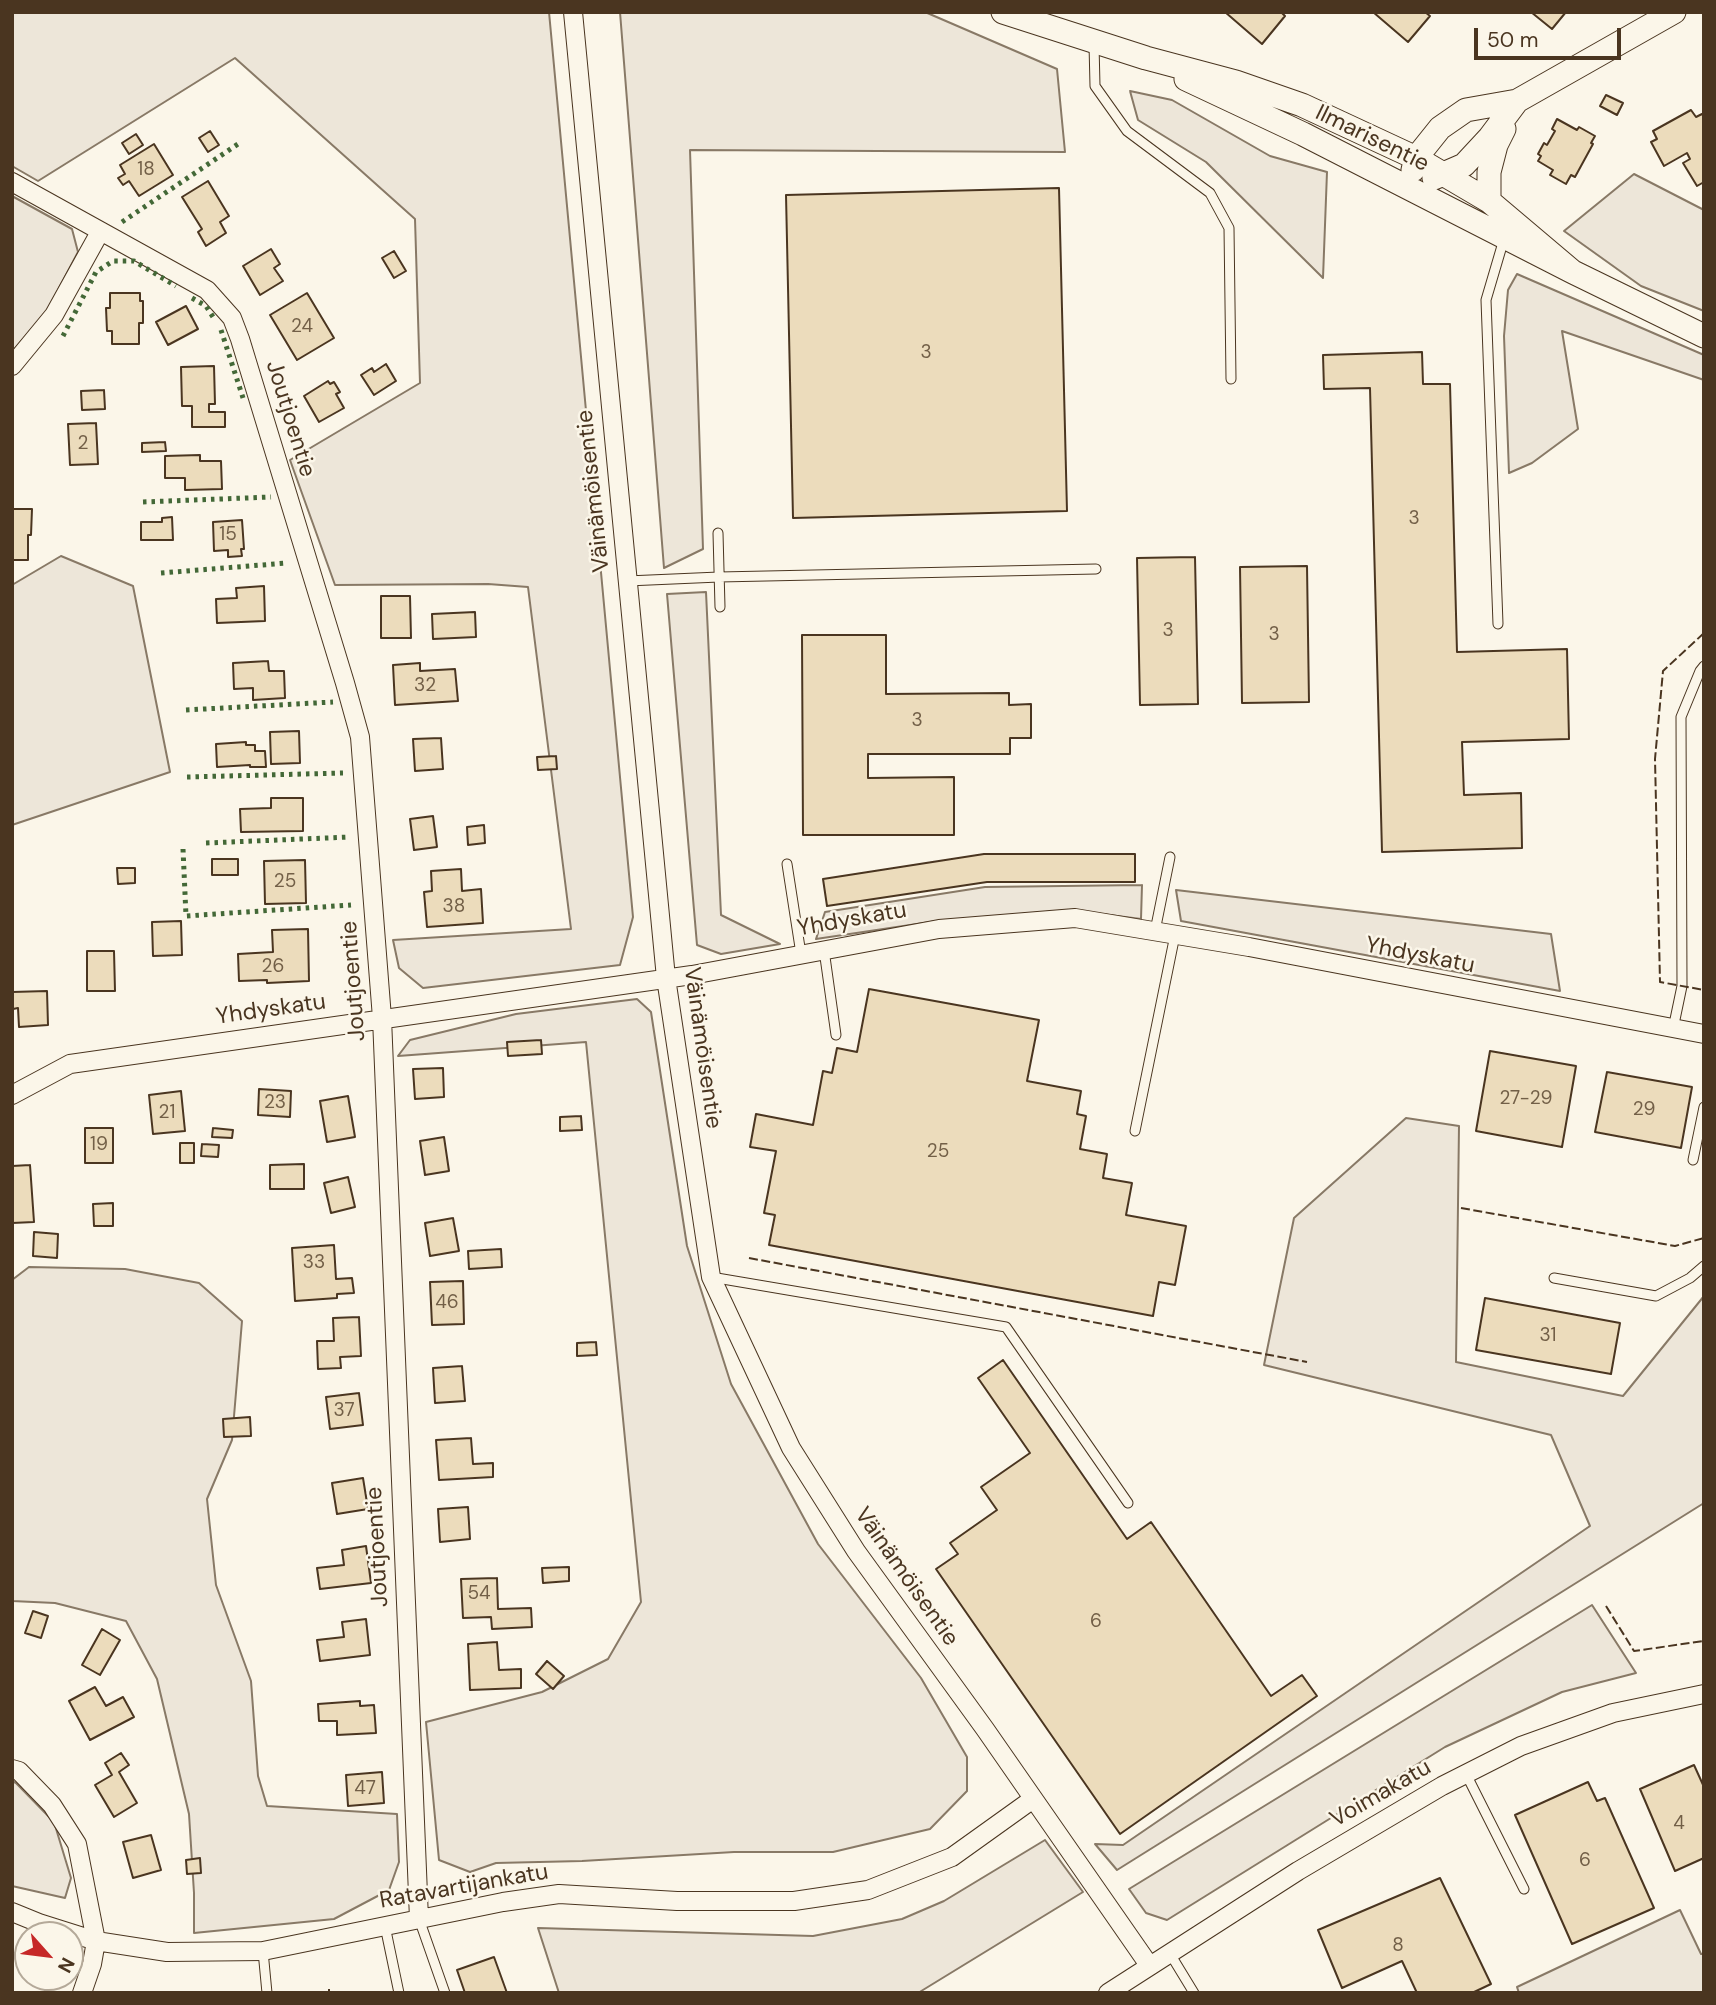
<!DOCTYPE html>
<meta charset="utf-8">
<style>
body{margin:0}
#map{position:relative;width:1716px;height:2005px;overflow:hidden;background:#fbf6e9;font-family:"DM Sans",sans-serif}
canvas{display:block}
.frame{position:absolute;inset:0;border:14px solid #4a3520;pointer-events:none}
.north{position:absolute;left:14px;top:1921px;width:70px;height:70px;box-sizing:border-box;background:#fbf6e9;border:2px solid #b4a999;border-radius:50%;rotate:118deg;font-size:19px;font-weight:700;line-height:28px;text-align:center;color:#4a3520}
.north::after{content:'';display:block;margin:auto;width:24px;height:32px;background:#c62828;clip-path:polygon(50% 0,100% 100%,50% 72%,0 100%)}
.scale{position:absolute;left:1474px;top:28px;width:147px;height:32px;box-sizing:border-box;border:4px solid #4a3520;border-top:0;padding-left:9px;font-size:21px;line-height:24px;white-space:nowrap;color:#4a3520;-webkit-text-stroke:5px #fbf6e9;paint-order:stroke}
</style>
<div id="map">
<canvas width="1716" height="2005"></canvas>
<div class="frame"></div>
<div class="north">N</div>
<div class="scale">50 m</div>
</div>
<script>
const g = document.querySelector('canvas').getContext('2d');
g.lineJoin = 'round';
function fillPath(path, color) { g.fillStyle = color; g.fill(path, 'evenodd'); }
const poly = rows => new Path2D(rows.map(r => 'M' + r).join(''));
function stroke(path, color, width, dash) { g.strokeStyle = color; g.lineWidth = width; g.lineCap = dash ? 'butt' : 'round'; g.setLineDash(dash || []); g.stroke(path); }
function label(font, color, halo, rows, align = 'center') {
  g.font = font + ' "DM Sans",sans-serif'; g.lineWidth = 5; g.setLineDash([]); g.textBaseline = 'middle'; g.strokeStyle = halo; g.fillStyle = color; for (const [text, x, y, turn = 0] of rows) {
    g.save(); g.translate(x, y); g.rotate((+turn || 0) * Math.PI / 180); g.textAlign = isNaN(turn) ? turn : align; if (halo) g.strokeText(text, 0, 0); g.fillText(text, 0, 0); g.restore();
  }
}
const green = poly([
 [12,12,549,12,633,917,620,965,423,988,399,968,393,940,571,929,528,587,488,584,335,585,290,460,420,383,415,219,235,58,38,181,12,166,12,12],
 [620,12,925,12,1057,69,1065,152,690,150,703,549,664,568,620,12],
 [1130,91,1172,100,1270,156,1327,172,1323,278,1206,162,1138,120,1130,91],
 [1634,174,1704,210,1704,311,1641,286,1564,231,1634,174],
 [12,196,72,229,78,252,47,311,12,352,12,196],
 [1517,274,1704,355,1704,380,1562,331,1578,429,1532,463,1509,473,1504,336,1508,290,1517,274],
 [61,556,133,586,170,772,12,825,12,585,61,556],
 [706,592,721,915,780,944,721,954,697,945,667,594,706,592],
 [1142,885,1141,919,1070,910,937,921,816,939,825,912,985,887,1142,885],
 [1176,890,1551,934,1560,991,1181,921,1176,890],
 [637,999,651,1012,687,1246,731,1384,818,1544,921,1678,967,1757,967,1791,930,1829,833,1852,734,1852,582,1861,496,1863,470,1872,439,1860,426,1722,542,1692,608,1659,641,1602,586,1042,398,1056,410,1040,516,1014,637,999],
 [1406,1118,1459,1126,1456,1362,1623,1396,1704,1296,1704,1503,1117,1870,1095,1844,1123,1845,1590,1526,1551,1435,1264,1365,1294,1218,1406,1118],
 [29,1267,125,1269,199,1283,242,1321,232,1440,207,1499,216,1585,251,1681,258,1776,267,1806,397,1814,399,1862,389,1890,334,1919,194,1933,194,1893,189,1814,157,1679,126,1621,55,1603,12,1601,12,1280,29,1267],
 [1592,1605,1636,1673,1562,1692,1445,1747,1167,1920,1146,1913,1129,1889,1592,1605],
 [12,1781,16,1783,54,1822,71,1878,65,1898,12,1886,12,1781],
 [1045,1840,1083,1892,918,1993,559,1993,538,1928,813,1936,902,1919,944,1901,1045,1840],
 [1680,1910,1701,1954,1704,1954,1704,1993,1519,1993,1517,1987,1680,1910]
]);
fillPath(green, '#ede6d9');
stroke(green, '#887966', 2);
const building = poly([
 [1225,12,1281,12,1285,16,1262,44,1225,12],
 [1373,12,1425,12,1430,16,1408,42,1373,12],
 [1531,12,1566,12,1552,29,1531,12],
 [1606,95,1623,103,1617,115,1600,106,1606,95],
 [1691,110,1696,117,1702,114,1704,116,1704,182,1697,186,1683,163,1690,159,1687,153,1664,166,1651,142,1657,139,1653,131,1691,110],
 [1557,119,1577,130,1579,127,1595,136,1591,143,1593,144,1575,177,1571,175,1566,184,1550,175,1553,170,1538,161,1541,156,1538,154,1544,143,1547,145,1555,131,1552,129,1557,119],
 [210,131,219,145,208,152,199,138,210,131],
 [136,134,143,145,129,154,122,143,136,134],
 [154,144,173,175,139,196,129,181,123,185,118,178,125,174,120,165,154,144],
 [208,181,229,216,220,222,226,233,206,246,198,232,202,229,182,197,208,181],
 [1059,188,1067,511,793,518,786,195,1059,188],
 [271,249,280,264,274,268,283,281,260,295,243,266,271,249],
 [394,251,406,271,394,278,382,258,394,251],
 [110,293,140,293,140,301,143,301,143,323,139,323,139,344,112,344,112,331,107,331,106,308,110,308,110,293],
 [307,293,334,338,297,360,270,315,307,293],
 [186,306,198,329,168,345,156,322,186,306],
 [1422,352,1423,384,1450,384,1457,652,1567,649,1569,739,1462,742,1464,795,1521,793,1522,848,1382,852,1370,388,1324,389,1323,355,1422,352],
 [386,364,396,381,374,395,361,375,372,368,374,372,386,364],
 [214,366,215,404,209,404,209,412,225,412,225,427,192,427,192,406,182,406,181,367,214,366],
 [328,381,330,384,334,382,340,392,336,394,344,408,319,422,304,396,328,381],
 [104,390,105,409,82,410,81,391,104,390],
 [96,423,98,464,70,465,68,424,96,423],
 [165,442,166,451,142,452,142,443,165,442],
 [200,455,200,461,221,461,222,489,185,490,185,478,165,478,165,456,200,455],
 [12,509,32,509,31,535,28,535,28,560,12,560,12,509],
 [172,517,173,540,141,540,141,522,162,522,162,518,172,517],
 [242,520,244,549,241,549,242,556,228,557,228,550,214,551,213,522,242,520],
 [1195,557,1198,704,1140,705,1137,558,1195,557],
 [1307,566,1309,702,1242,703,1240,567,1307,566],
 [264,586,265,621,217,623,216,599,237,598,236,588,264,586],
 [381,596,410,596,411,638,381,638,381,596],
 [475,612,476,637,433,639,432,614,475,612],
 [802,635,886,635,886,694,1009,693,1009,705,1031,704,1031,738,1010,738,1010,754,868,754,868,778,954,777,954,835,803,835,802,635],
 [268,661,269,671,284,671,285,698,253,700,253,688,234,689,233,663,268,661],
 [420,663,420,671,455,669,458,701,395,705,393,665,420,663],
 [299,731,300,763,271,764,270,732,299,731],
 [441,738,443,769,415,771,413,739,441,738],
 [246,742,246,745,255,745,255,751,265,751,266,767,250,767,250,765,217,767,216,744,246,742],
 [556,756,557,769,538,770,537,757,556,756],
 [271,798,303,798,303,831,241,832,240,809,271,808,271,798],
 [433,816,437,847,414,850,410,819,433,816],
 [484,825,485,843,468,845,467,827,484,825],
 [984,854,1135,854,1135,882,987,882,827,906,823,879,984,854],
 [212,859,238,859,238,875,212,875,212,859],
 [305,860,306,903,265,904,264,861,305,860],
 [117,868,135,868,135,883,118,884,117,868],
 [461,869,462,891,481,889,483,923,427,927,424,892,432,891,431,871,461,869],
 [181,921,182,955,153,956,152,922,181,921],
 [308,929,309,981,267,983,267,980,239,981,238,954,273,952,272,930,308,929],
 [87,951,114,951,115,991,87,991,87,951],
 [869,989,1039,1020,1027,1081,1081,1091,1077,1114,1086,1116,1080,1149,1107,1154,1103,1178,1132,1183,1126,1215,1186,1226,1175,1285,1159,1282,1153,1316,769,1245,775,1215,764,1213,776,1151,750,1147,756,1114,813,1125,823,1071,832,1073,837,1048,857,1052,869,989],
 [47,991,48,1025,19,1027,18,1008,13,1009,12,992,47,991],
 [541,1040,542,1054,508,1056,507,1042,541,1040],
 [1490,1051,1576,1066,1562,1147,1476,1131,1490,1051],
 [443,1068,444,1097,415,1099,413,1069,443,1068],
 [1607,1072,1692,1087,1681,1148,1595,1132,1607,1072],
 [259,1089,291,1091,290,1117,258,1115,259,1089],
 [181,1091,185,1131,153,1134,149,1095,181,1091],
 [348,1096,355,1137,327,1142,320,1101,348,1096],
 [581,1116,582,1130,560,1131,560,1117,581,1116],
 [85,1128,113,1128,113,1163,85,1163,85,1128],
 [213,1128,233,1130,232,1138,212,1137,213,1128],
 [444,1137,449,1171,425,1175,420,1141,444,1137],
 [180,1143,194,1143,194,1163,180,1163,180,1143],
 [202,1144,219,1145,218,1157,201,1156,202,1144],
 [304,1164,304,1189,270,1189,270,1165,304,1164],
 [30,1165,34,1222,12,1223,12,1166,30,1165],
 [348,1177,355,1207,331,1213,324,1183,348,1177],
 [113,1203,113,1226,94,1226,93,1204,113,1203],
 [453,1218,459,1251,430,1256,425,1223,453,1218],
 [34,1232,58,1234,57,1258,33,1256,34,1232],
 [334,1245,336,1279,352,1278,354,1293,337,1294,337,1298,295,1301,292,1248,334,1245],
 [501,1249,502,1267,469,1269,468,1251,501,1249],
 [463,1281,464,1324,432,1325,430,1282,463,1281],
 [1485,1298,1620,1323,1611,1374,1476,1350,1485,1298],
 [359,1317,361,1356,340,1357,341,1368,318,1369,317,1341,334,1341,333,1318,359,1317],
 [596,1342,597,1355,577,1356,577,1343,596,1342],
 [1003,1360,1127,1539,1151,1522,1271,1696,1302,1675,1317,1696,1120,1834,936,1569,958,1554,950,1543,997,1510,981,1487,1030,1453,978,1378,1003,1360],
 [462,1366,465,1401,435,1403,433,1368,462,1366],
 [359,1393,363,1425,330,1429,326,1397,359,1393],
 [250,1417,251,1436,224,1437,223,1419,250,1417],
 [471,1438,473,1464,493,1463,493,1477,439,1480,436,1440,471,1438],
 [363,1478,368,1509,337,1514,332,1483,363,1478],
 [468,1507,470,1539,440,1542,438,1509,468,1507],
 [366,1546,371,1583,320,1589,317,1568,344,1565,342,1550,366,1546],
 [569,1567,569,1581,543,1583,542,1568,569,1567],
 [497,1578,498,1609,531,1608,532,1627,492,1629,491,1617,463,1618,461,1579,497,1578],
 [33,1611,48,1616,41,1638,25,1633,33,1611],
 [366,1619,370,1655,320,1661,317,1640,344,1637,342,1622,366,1619],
 [102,1629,120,1640,100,1675,82,1665,102,1629],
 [497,1642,499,1670,521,1669,521,1688,470,1690,468,1644,497,1642],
 [547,1661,564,1676,553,1689,536,1674,547,1661],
 [95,1687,106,1706,123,1697,134,1717,90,1740,69,1701,95,1687],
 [360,1701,360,1706,374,1705,376,1733,337,1735,337,1721,319,1721,318,1704,360,1701],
 [121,1753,129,1765,119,1772,137,1803,114,1817,95,1785,112,1775,105,1763,121,1753],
 [1694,1765,1704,1787,1704,1858,1675,1871,1640,1789,1694,1765],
 [382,1772,384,1803,348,1806,346,1775,382,1772],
 [1588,1782,1597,1801,1605,1798,1654,1908,1572,1944,1515,1815,1588,1782],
 [151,1835,161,1870,133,1878,123,1842,151,1835],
 [200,1858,201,1873,187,1874,186,1860,200,1858],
 [1440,1878,1491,1984,1472,1993,1417,1993,1402,1961,1342,1988,1318,1930,1440,1878],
 [494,1957,507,1993,465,1993,457,1970,494,1957]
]);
fillPath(building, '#ecdcbc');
stroke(building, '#4a3520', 2);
const service = poly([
 [1094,44,1095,86,1127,131,1210,193,1229,228,1231,379],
 [718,533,720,607],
 [627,581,719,577,1096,569],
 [1498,624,1486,300,1504,239],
 [787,864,801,954],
 [1155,931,1170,857],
 [824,950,836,1035],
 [1673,1029,1682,986,1681,717,1700,671,1704,666],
 [1135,1131,1175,935],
 [1693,1160,1704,1107],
 [711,1277,1006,1327,1128,1503],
 [1554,1278,1656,1296,1690,1278,1704,1266],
 [1466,1774,1524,1889],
 [419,1919,445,1993],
 [385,1926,399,1993],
 [263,1951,267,1993],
 [1169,1952,1194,1993]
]);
const minor = poly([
 [573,12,666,978,711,1277,791,1448,856,1551,985,1729,1149,1965],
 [12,182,207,290,232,318,240,339,345,683,360,737,382,1018,419,1919],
 [12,366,54,315,100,232],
 [12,1095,70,1064,692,975,939,929,1075,918,1249,947,1704,1034],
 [12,1769,19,1771,52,1805,77,1844,96,1941,92,1964,82,1993],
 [12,1912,39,1923,96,1941,167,1952,263,1951,503,1902,559,1894,677,1901,794,1901,868,1890,952,1857,1033,1799],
 [1108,1993,1298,1871,1442,1786,1521,1746,1613,1713,1704,1694]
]);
const tertiary = poly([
 [1003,12,1146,58,1236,82,1302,105,1416,158,1489,201,1573,272],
 [1186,79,1303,134,1573,272,1704,336],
 [1413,170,1416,158,1440,128,1466,110,1517,101,1674,12],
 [1434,178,1464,165,1490,137,1517,101],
 [1489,201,1489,172,1496,145,1504,129]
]);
stroke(service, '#4a3520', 11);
stroke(minor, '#4a3520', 20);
stroke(tertiary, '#4a3520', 25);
stroke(service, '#fbf6e9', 9);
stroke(minor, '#fbf6e9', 18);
stroke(tertiary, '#fbf6e9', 23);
stroke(poly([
 [122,222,241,142],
 [192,298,206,306,213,317],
 [221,330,244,401],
 [63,336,96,272,113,261,134,261,176,286],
 [12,402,14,402],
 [143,502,271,497],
 [161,573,287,563],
 [186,710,333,702],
 [187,777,343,773],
 [206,843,350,837],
 [183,849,186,916,351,905]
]), '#436837', 5, [3.5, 5]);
stroke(poly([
 [1704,633,1663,671,1655,759,1660,982,1704,990],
 [1461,1208,1675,1246,1704,1238],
 [749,1258,1307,1362],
 [1606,1606,1634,1651,1704,1641],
 [329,1989,329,1993]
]), '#4a3520', 2, [9, 3.5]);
label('19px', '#725f47', null, [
 ["18",146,170],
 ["24",302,327],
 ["3",926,353],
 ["2",83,444],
 ["3",1414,519],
 ["15",228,535],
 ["3",1168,631],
 ["3",1274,635],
 ["32",425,686],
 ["3",917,721],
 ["25",285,882],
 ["38",454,907],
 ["26",273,967],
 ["27-29",1526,1099],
 ["23",275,1103],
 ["29",1644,1110],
 ["21",167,1113],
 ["19",99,1145],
 ["25",938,1152],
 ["33",314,1263],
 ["46",447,1303],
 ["31",1548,1336],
 ["37",344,1411],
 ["54",479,1594],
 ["6",1096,1622],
 ["47",365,1789],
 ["4",1679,1824],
 ["6",1585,1861],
 ["8",1398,1946]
]);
label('23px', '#4a3520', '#fbf6e9', [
 ["Ilmarisentie",1372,139,26],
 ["Joutjoentie",290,419,73],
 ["Väinämöisentie",594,491,-96],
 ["Yhdyskatu",852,920,-10],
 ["Yhdyskatu",1420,956,11],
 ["Joutjoentie",354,981,-94],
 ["Yhdyskatu",271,1010,-8],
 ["Väinämöisentie",702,1048,82],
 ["Joutjoentie",378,1547,-93],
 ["Väinämöisentie",906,1577,55],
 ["Voimakatu",1381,1794,-30],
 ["Ratavartijankatu",464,1887,-10]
]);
</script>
